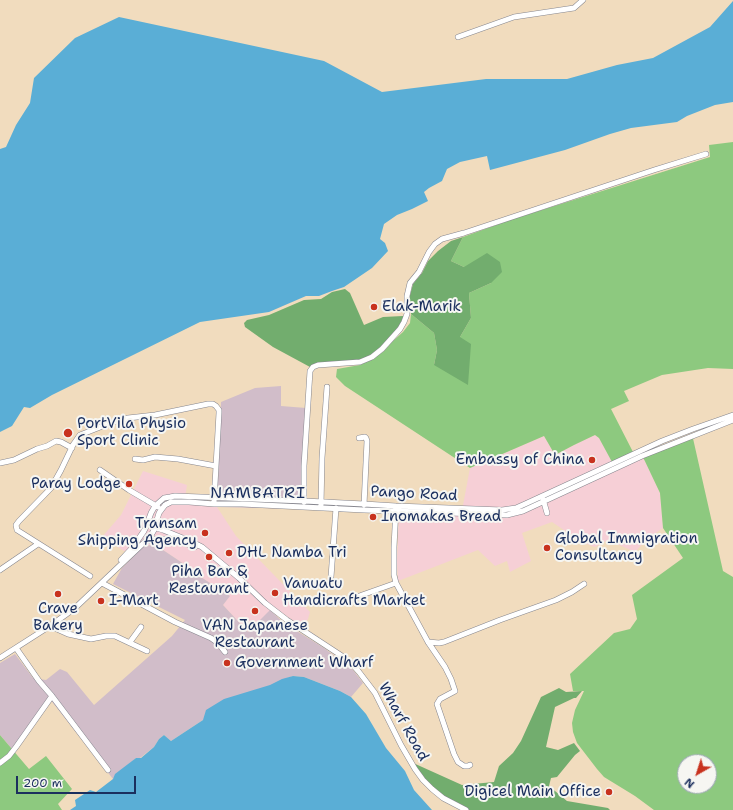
<!DOCTYPE html>
<style>
body{margin:0}
#map{position:relative;width:733px;height:810px;overflow:hidden;background:#f1dcbe;font-family:"Shantell Sans",sans-serif}
canvas{display:block}
.north{position:absolute;left:677px;top:754px;width:40px;height:40px;box-sizing:border-box;background:#f6f6f2;border:1px solid #9ea6b7;border-radius:50%;rotate:219deg;font-size:11px;font-weight:700;line-height:16px;text-align:center;color:#1b2f5e}
.north::after{content:'';display:block;margin:auto;width:14px;height:18px;background:#c8321e;clip-path:polygon(50% 0,100% 100%,50% 72%,0 100%)}
.scale{position:absolute;left:16px;top:776px;width:120px;height:18px;box-sizing:border-box;border:2px solid #1b2f5e;border-top:0;padding-left:5px;font-size:12px;line-height:14px;white-space:nowrap;color:#1b2f5e;-webkit-text-stroke:3px #f6f6f2;paint-order:stroke}
</style>
<div id="map">
<canvas width="733" height="810"></canvas>
<div class="north">N</div>
<div class="scale">200 m</div>
</div>
<script>
const context = document.querySelector('canvas').getContext('2d');
context.lineJoin = 'round';
function paint(path, color) {
  context.fillStyle = color;
  context.fill(path, 'evenodd');
}
function poly(rows) {
  const path = new Path2D();
  for (const r of rows) {
    path.moveTo(r[0], r[1]);
    for (let i = 2; i < r.length; i += 2) path.lineTo(r[i], r[i + 1]);
  }
  return path;
}
function trace(path, color, width, dash) {
  context.strokeStyle = color;
  context.lineWidth = width;
  context.lineCap = dash ? 'butt' : 'round';
  context.setLineDash(dash || []);
  context.stroke(path);
}
function drawText(font, color, halo, rows, align = 'center') {
  context.font = font + ' "Shantell Sans",sans-serif';
  context.lineWidth = 4;
  context.setLineDash([]);
  context.textBaseline = 'middle';
  context.strokeStyle = halo;
  context.fillStyle = color;
  for (const [text, x, y, turn = 0] of rows) {
    context.save();
    context.translate(x, y);
    context.rotate((+turn || 0) * Math.PI / 180);
    context.textAlign = isNaN(turn) ? turn : align;
    if (halo) context.strokeText(text, 0, 0);
    context.fillText(text, 0, 0);
    context.restore();
  }
}
const built = poly([
 [595,435,599,438,616,468,642,455,660,493,663,528,647,539,635,552,608,540,595,547,592,546,582,542,552,522,522,533,531,561,510,572,507,561,495,566,478,550,398,581,397,562,399,513,461,516,470,468,544,436,555,455,574,445],
 [143,471,187,485,184,504,217,507,236,536,310,612,308,619,302,627,274,607,248,632,223,605,229,596,186,567,187,566,154,544,124,551,102,537,121,515]
]);
const industrial = poly([
 [281,386,281,406,306,408,301,509,217,507,221,402,255,388],
 [154,544,187,566,187,568,230,596,223,605,248,632,270,610,284,623,324,648,353,670,363,683,351,697,340,691,304,677,293,676,282,680,203,720,171,741,164,735,159,739,154,747,140,758,136,758,113,779,49,698,12,749,0,735,0,663,15,654,33,678,46,680,60,669,67,672,94,705,172,636,185,620,113,584,122,568,143,547]
]);
const green = poly([
 [733,142,733,369,708,368,662,375,624,391,629,401,611,409,633,452,612,462,599,438,595,435,574,445,555,455,544,436,470,468,345,386,336,377,337,369,360,365,373,359,384,351,393,341,403,332,410,323,411,314,434,333,437,350,434,365,460,337,471,318,469,293,491,283,464,267,451,261,463,237,510,220,710,157,709,145],
 [692,434,723,571,733,577,733,810,654,810,635,796,604,777,597,769,577,743,573,732,572,723,575,710,584,691,573,691,570,674,614,633,630,629,637,619,632,595,683,558,663,528,660,493,642,455],
 [685,762,709,762,709,786,685,786],
 [0,735,29,769,46,756,72,789,58,804,62,810,0,810]
]);
const forest = poly([
 [463,237,451,261,464,267,487,253,500,262,502,272,491,283,469,293,471,318,460,337,471,344,468,385,434,365,437,350,434,333,411,314,409,299,413,284,422,273,428,261,438,251,451,241],
 [345,289,350,293,364,325,383,317,403,316,404,320,381,348,371,355,360,360,317,363,310,367,273,347,245,327,244,323,247,320,269,315,304,300,321,299,332,292],
 [559,688,566,692,582,691,576,698,574,698,555,707,546,747,558,750,574,743,580,751,575,755,557,777,551,778,549,786,567,801,608,808,610,810,463,810,437,795,411,762,462,785,494,782,499,766,513,753,521,741,541,697]
]);
const water = poly([
 [733,1,733,102,715,105,687,116,677,122,631,128,610,134,565,150,490,170,487,156,460,162,447,169,442,181,429,188,424,192,428,201,412,209,397,215,384,224,380,239,385,243,388,251,372,268,344,287,332,291,319,296,306,296,269,312,200,322,52,395,30,408,24,407,12,426,0,432,0,149,6,147,16,125,30,103,34,78,75,38,119,17,324,61,382,92,486,79,567,79,617,65,653,58,710,27],
 [293,676,304,677,340,691,351,697,366,714,386,748,405,771,414,790,432,810,70,810,76,806,75,800,90,790,96,792,113,779,115,774,136,758,141,758,154,747,159,739,164,735,171,741,203,720,206,710,224,699,270,685,282,679]
]);
const minor = poly([
 [458,37,514,17,574,8,583,0],
 [359,438,365,437,366,438,367,441,364,505],
 [135,459,143,460,155,457,178,459,216,466],
 [0,463,14,460,37,449,47,446,56,441,61,442,72,448],
 [100,470,129,490,158,507],
 [543,499,547,513],
 [304,502,304,466,310,371,313,367,318,365,360,362,372,357,382,349,400,329,404,322,407,314,407,296,410,283,419,272,429,252,435,244,442,239,464,233,654,170,706,154],
 [321,505,322,458,327,387],
 [396,508,394,547,394,575,396,583,428,642,445,667,451,679,455,691,440,699,437,704,454,754,458,762,464,766,468,766,470,765],
 [153,527,163,530,190,541,202,547,239,578,265,603,287,620,342,656,352,664,359,672,375,693,401,745,415,769,423,780,432,789,443,798,466,810],
 [145,542,154,539,167,539,176,540,195,547],
 [121,560,133,547,144,531,146,527,151,513,155,506,164,498,170,497,175,496,304,501,364,504,396,506,502,510,516,508,525,504,662,441,693,429,733,415],
 [0,570,38,544],
 [90,576,17,530,16,525,19,521,51,488,61,470,73,445,80,435,113,422,128,418,155,415,208,404,213,404,216,406,219,410,219,413,214,502],
 [331,577,336,508],
 [102,583,175,622,211,638,218,643,225,652],
 [344,603,362,595,396,583],
 [50,626,68,634,91,639,106,636,115,636,147,651],
 [130,642,141,627],
 [428,642,439,643,444,642,500,620,556,600,572,592,584,584],
 [16,648,39,681,52,696,108,770],
 [0,658,50,626,75,608,150,537,154,530,159,513,165,505,171,502,189,502,214,504,242,504,364,510,507,515,523,511,642,456,733,420],
 [0,763,9,756,16,747,52,696]
]);
const markers = [
 [374,307,4,"#c8321e"],
 [68,433,5,"#c8321e"],
 [592,460,4,"#c8321e"],
 [129,484,4,"#c8321e"],
 [373,517,4,"#c8321e"],
 [205,533,4,"#c8321e"],
 [547,548,4,"#c8321e"],
 [229,553,4,"#c8321e"],
 [209,557,4,"#c8321e"],
 [275,593,4,"#c8321e"],
 [58,594,4,"#c8321e"],
 [101,601,4,"#c8321e"],
 [255,611,4,"#c8321e"],
 [227,663,4,"#c8321e"],
 [609,792,4,"#c8321e"]
];
const poiNames = [
 ["Elak-Marik",382,307],
 ["PortVila Physio",77,424],
 ["Sport Clinic",77,441],
 ["Embassy of China",584,460,"right"],
 ["Paray Lodge",121,484,"right"],
 ["Inomakas Bread",381,517],
 ["Transam",197,524,"right"],
 ["Shipping Agency",197,541,"right"],
 ["Global Immigration",555,539],
 ["Consultancy",555,556],
 ["DHL Namba Tri",237,553],
 ["Piha Bar &",209,572,"center"],
 ["Restaurant",209,589,"center"],
 ["Vanuatu",283,584],
 ["Handicrafts Market",283,601],
 ["I-Mart",109,601],
 ["Crave",58,609,"center"],
 ["Bakery",58,626,"center"],
 ["VAN Japanese",255,626,"center"],
 ["Restaurant",255,643,"center"],
 ["Government Wharf",235,663],
 ["Digicel Main Office",601,792,"right"]
];
const streetNames = [
 ["Pango Road",414,494,3],
 ["Wharf Road",403,722,61]
];
const neighbourhoodNames = [
 ["NAMBATRI",258,494]
];
paint(built, '#f6cfd6');
paint(industrial, '#d1bdc9');
paint(green, '#8dc97f');
paint(forest, '#72ad6e');
paint(water, '#5aaed6');
trace(minor, '#86868e', 6);
trace(minor, '#fff', 5);
for (const [x, y, r, color] of markers) {
  const dot = new Path2D();
  dot.arc(x, y, r, 0, 2 * Math.PI);
  context.fillStyle = color;
  context.fill(dot);
  trace(dot, '#f6f6f2', 1.5);
}
drawText('15px', '#1b2f5e', '#f6f6f2', poiNames, 'left');
drawText('15px', '#1b2f5e', '#f6f6f2', streetNames);
context.letterSpacing = '1px';
drawText('16px', '#1b2f5e', '#f6f6f2', neighbourhoodNames);
context.letterSpacing = '0px';
</script>
